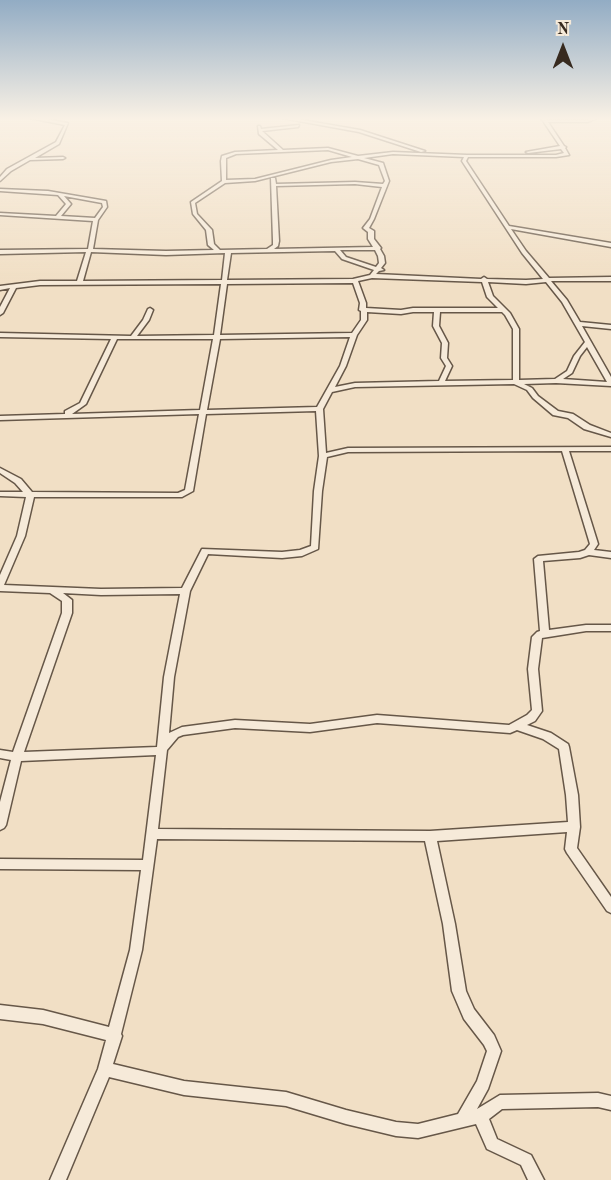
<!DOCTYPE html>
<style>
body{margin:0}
#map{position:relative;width:611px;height:1180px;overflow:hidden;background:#f1dfc5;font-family:"Old Standard TT",serif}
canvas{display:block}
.north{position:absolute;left:533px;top:18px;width:60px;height:60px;-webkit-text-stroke:4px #f6ead9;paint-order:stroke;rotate:0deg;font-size:16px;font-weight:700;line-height:24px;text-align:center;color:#372a1f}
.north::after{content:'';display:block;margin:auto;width:21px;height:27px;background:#372a1f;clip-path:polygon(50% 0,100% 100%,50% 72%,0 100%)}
</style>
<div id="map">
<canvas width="611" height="1180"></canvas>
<div class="north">N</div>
</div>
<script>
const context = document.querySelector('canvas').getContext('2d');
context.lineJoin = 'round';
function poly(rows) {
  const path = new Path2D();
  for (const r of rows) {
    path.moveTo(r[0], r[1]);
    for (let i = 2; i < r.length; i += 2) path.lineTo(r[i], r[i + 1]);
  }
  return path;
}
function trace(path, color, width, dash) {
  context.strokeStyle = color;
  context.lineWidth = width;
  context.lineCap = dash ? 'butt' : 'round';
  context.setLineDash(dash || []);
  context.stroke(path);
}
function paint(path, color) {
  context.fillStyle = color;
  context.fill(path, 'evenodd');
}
const street = poly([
 [30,118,39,118,68,123,59,144,35,158,63,157,65,158,63,159,30,160,11,171,0,181,0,177,7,169,56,142,65,125,30,118],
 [282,118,291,118,360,130,425,151,421,152,359,132,282,118],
 [541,118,545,118,546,120,587,120,597,118,588,122,548,122,564,146,566,147,565,148,569,155,556,157,468,157,466,161,509,226,611,243,611,247,511,229,526,251,549,278,611,277,611,281,551,281,567,300,580,322,611,325,611,329,582,326,611,377,611,386,556,383,524,384,532,388,538,396,558,411,573,414,590,425,611,433,611,437,584,429,568,418,553,415,533,398,527,390,514,384,355,387,332,392,323,409,326,453,348,448,611,447,611,451,569,451,598,544,594,550,611,552,611,558,589,555,580,558,543,561,549,630,586,625,611,625,611,631,586,631,542,638,538,669,542,711,535,721,527,725,551,733,568,744,569,747,578,795,580,827,577,848,611,897,611,913,607,911,567,853,565,849,567,832,437,841,455,924,466,991,474,1009,494,1035,501,1051,488,1089,477,1109,500,1095,598,1093,611,1096,611,1110,598,1107,502,1109,489,1119,497,1139,531,1155,544,1180,528,1180,521,1165,487,1149,476,1124,418,1138,396,1136,346,1124,286,1106,184,1095,109,1077,66,1180,50,1180,98,1069,106,1040,43,1024,0,1019,0,1005,43,1010,109,1027,130,950,141,870,0,869,0,859,143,860,156,755,21,761,6,825,4,828,0,830,0,802,11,760,0,758,0,750,13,752,62,613,62,601,50,593,0,591,0,575,17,536,26,497,0,496,0,492,23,492,15,483,0,473,0,468,21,479,32,492,178,493,185,490,199,414,0,420,0,416,65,414,65,411,80,403,111,339,0,337,0,333,131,336,143,320,148,309,150,308,153,310,149,320,137,336,214,335,221,284,40,285,16,288,3,313,0,315,0,307,10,288,0,290,0,286,40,281,77,281,86,252,0,254,0,250,88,249,93,221,0,215,0,213,56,216,66,204,58,195,0,191,0,189,48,191,106,201,107,207,98,220,93,249,166,251,214,250,208,245,206,230,193,214,191,202,222,181,221,161,222,156,235,152,278,150,259,134,258,126,260,126,261,129,299,125,298,127,262,131,283,150,328,148,358,156,393,152,467,155,556,155,564,153,561,149,528,153,526,152,560,146,541,118],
 [328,150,352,157,331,160,255,179,226,180,226,158,236,154,328,150],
 [393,154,464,157,462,161,522,253,543,279,526,280,487,279,484,277,481,279,376,274,379,271,384,270,381,268,385,263,384,256,380,249,381,248,374,239,374,231,369,228,374,219,389,181,383,163,364,158,393,154],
 [358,159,379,165,385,181,383,184,355,182,276,184,275,178,271,178,273,241,273,245,267,249,220,250,214,244,212,230,197,214,195,203,225,183,255,181,331,162,358,159],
 [355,184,382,187,370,219,363,228,368,232,368,239,373,247,274,249,278,246,279,241,276,186,355,184],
 [64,196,102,203,103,207,95,218,61,216,71,204,64,196],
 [340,250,375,250,378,256,379,263,376,267,346,257,340,250],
 [335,251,342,259,374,270,370,275,353,279,227,280,231,253,335,251],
 [91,252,166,255,225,253,222,280,83,281,91,252],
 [372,278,482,282,487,297,498,308,413,308,401,310,366,308,366,303,358,281,372,278],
 [488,282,526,284,546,282,562,302,585,342,574,356,567,371,555,379,519,380,519,329,510,313,493,296,488,282],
 [353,283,360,303,359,310,361,311,361,320,352,333,220,335,227,284,353,283],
 [367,312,401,314,413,312,434,312,433,326,442,343,441,358,446,366,439,381,355,383,335,387,346,366,357,335,367,320,367,312],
 [440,312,502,312,505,315,513,329,513,380,445,381,452,366,447,358,448,343,439,326,440,312],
 [350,337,340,366,317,407,207,410,220,339,350,337],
 [117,339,213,339,200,410,72,414,86,404,117,339],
 [587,347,607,382,563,379,572,373,580,356,587,347],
 [316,411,319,456,314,491,311,546,300,550,282,552,202,549,182,588,101,589,4,585,25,536,34,497,182,497,193,491,206,414,316,411],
 [562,451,590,544,585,550,579,552,538,556,534,559,540,631,537,632,532,637,528,669,532,710,527,715,509,725,377,715,310,724,235,720,182,727,169,733,174,677,190,591,208,554,282,558,302,556,318,549,322,491,327,457,348,452,562,451],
 [63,593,101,595,180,594,164,677,157,747,24,752,72,613,72,600,63,593],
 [377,723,510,733,517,730,543,739,559,749,566,795,568,822,430,831,158,829,167,750,178,737,183,735,235,728,310,732,377,723],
 [157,839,425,841,443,924,452,991,464,1019,484,1045,487,1051,477,1081,458,1114,418,1124,396,1122,346,1110,286,1092,184,1081,113,1064,122,1036,121,1034,142,950,157,839]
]);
trace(street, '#665748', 3);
paint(street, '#f6ead9');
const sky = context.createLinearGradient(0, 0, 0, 283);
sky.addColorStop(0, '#92acc4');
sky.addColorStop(0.42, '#f9f1e5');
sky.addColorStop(1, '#f9f1e500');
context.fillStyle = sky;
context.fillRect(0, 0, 611, 283);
</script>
